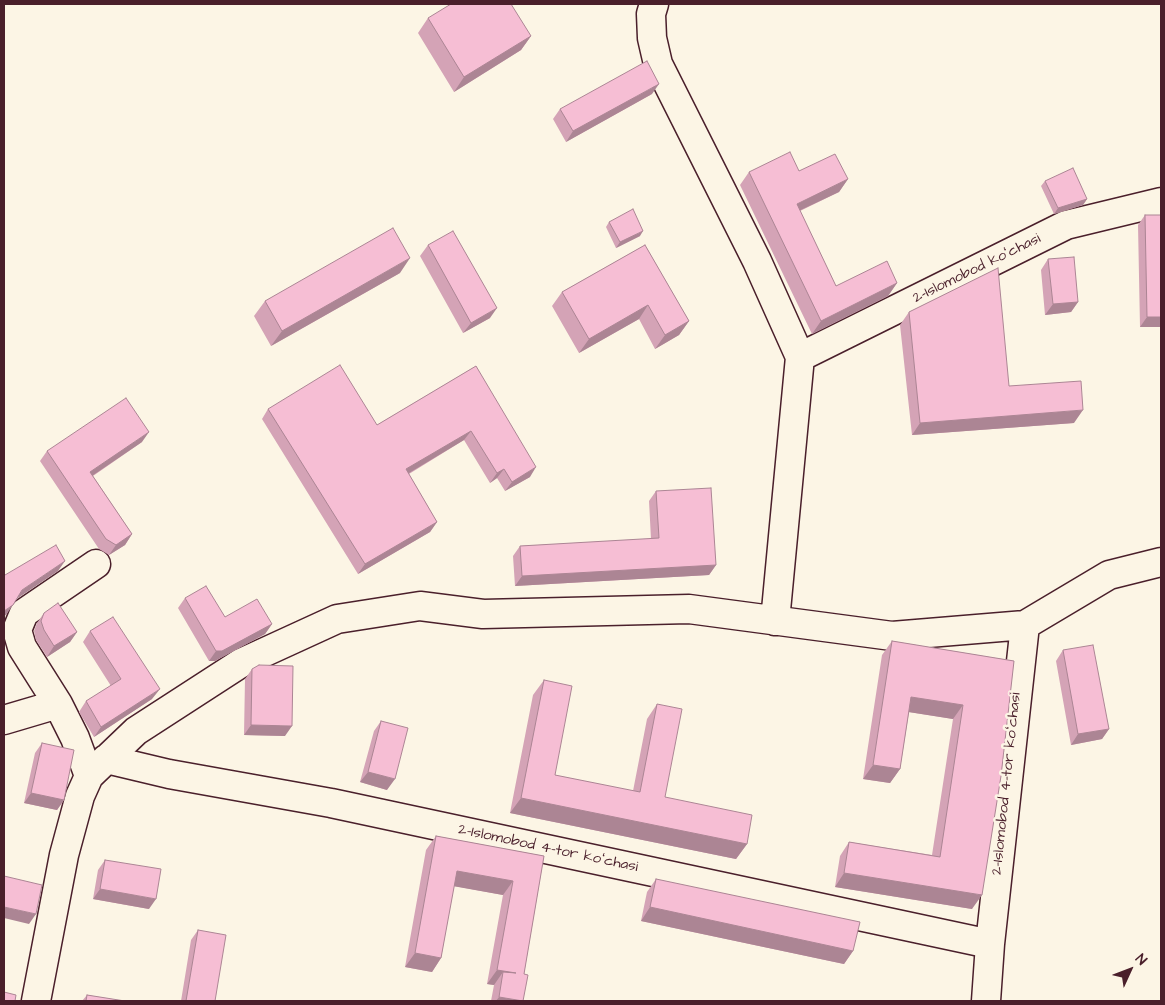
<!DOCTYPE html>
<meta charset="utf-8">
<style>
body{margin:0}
#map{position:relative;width:1165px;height:1005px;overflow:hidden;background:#fcf5e5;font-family:"Architects Daughter",sans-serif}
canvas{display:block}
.frame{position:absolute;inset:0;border:5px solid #4a1f2b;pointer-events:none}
.north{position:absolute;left:1105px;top:945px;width:50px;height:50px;-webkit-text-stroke:4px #fcf5e5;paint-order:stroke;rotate:47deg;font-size:14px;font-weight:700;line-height:20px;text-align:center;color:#4a1f2b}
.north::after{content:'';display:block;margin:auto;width:18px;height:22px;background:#4a1f2b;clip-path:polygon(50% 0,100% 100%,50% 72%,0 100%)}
</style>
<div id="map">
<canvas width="1165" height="1005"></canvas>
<div class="frame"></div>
<div class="north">N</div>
</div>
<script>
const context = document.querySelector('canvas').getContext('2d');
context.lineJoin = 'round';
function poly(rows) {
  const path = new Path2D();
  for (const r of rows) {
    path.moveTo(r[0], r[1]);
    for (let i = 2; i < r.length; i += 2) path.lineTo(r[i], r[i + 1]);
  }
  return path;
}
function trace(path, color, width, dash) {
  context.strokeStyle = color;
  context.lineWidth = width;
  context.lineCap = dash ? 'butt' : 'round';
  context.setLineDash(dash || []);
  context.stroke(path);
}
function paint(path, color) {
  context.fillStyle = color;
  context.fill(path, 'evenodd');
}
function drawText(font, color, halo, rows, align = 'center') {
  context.font = font + ' "Architects Daughter",sans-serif';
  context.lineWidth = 5;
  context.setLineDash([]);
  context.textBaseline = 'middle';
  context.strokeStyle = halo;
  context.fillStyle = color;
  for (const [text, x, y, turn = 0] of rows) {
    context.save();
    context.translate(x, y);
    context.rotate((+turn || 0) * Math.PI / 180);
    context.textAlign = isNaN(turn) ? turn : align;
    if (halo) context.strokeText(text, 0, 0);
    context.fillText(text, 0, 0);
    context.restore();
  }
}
const minor = poly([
 [654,4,651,14,652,38,658,64,757,261,800,357,775,621],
 [800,357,1066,225,1161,202],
 [4,720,58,704],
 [106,759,169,774,331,803,990,944],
 [89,776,75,738,58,704,22,647,17,630,24,613,96,564],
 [36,1001,64,855,80,796,89,776,136,731,241,663,337,619,420,606,483,614,689,609,892,636,1025,625,1109,575,1161,562],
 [986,1001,990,944,1025,625]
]);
const wall = poly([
 [428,18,531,36,521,50,454,92,418,33],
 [652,94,566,142,553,119,560,109],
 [799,171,848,179,839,192,800,211,836,286,897,283,888,296,812,334,740,185,749,172],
 [1045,181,1087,199,1083,205,1054,214,1041,186],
 [1145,215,1161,215,1161,327,1140,327,1138,225],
 [609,222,640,236,616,248,606,227],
 [428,245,490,318,463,333,420,256],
 [645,245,689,321,679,335,655,349,639,319,579,353,552,306,562,292],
 [1048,259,1078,302,1071,312,1045,315,1041,270],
 [400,273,271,346,254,316,265,301],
 [909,312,1009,386,1074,423,912,435,900,325],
 [476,366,530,477,505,491,497,478,490,483,464,440,409,474,437,522,430,532,358,574,262,419,268,409,377,425],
 [142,442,93,476,132,534,125,545,109,555,99,549,40,461,47,451],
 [656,491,716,565,709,575,515,586,513,556,520,546,651,539,649,501],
 [185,598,225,617,272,624,265,634,215,661,209,661,178,608],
 [44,613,77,632,70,642,47,657,36,640,34,631,37,623],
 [90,631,152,699,94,737,79,712,86,701,111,686,83,642],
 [892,641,1014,661,972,909,835,887,840,856,849,842,932,855,953,719,909,712,900,769,890,783,863,779,882,655],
 [1063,650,1109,729,1102,739,1071,745,1056,661],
 [252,669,285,736,244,735,245,679],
 [544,680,555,775,633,791,647,719,657,704,665,797,747,844,736,859,510,813,533,695],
 [381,721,387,790,360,782,374,731],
 [42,743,64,800,57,810,24,803,35,753],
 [436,836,544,856,524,974,523,1001,491,1001,494,985,487,984,503,895,454,886,441,958,432,972,405,967,426,850],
 [105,860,149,909,93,899,98,870],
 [656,879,853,951,844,964,641,921,647,892],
 [198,930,215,1001,181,1001,191,940],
 [87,995,125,1001,82,1001]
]);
const shadedWall = poly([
 [531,36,521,50,454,92,464,77],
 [659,84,652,94,566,142,573,131],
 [848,179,839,192,788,216,797,204],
 [1087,199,1083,205,1054,214,1058,208],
 [643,231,640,236,616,248,620,242],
 [410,258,400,273,271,346,282,331],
 [897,283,888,296,812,334,821,321],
 [1078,302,1071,312,1045,315,1053,304],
 [648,305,639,319,579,353,589,339],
 [497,308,490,318,463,333,471,323],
 [1147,317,1161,317,1161,327,1140,327],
 [689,321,679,335,655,349,665,335],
 [1083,410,1074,423,912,435,920,423],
 [471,431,464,440,399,479,406,469],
 [149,432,142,442,83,482,90,472],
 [536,467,530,477,505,491,512,482],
 [504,469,497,478,490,483,497,473],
 [437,522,430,532,358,574,365,564],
 [132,534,125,545,109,555,116,545],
 [65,561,58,571,15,600,22,590],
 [716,565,709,575,515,586,522,576],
 [13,605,6,615,4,616,4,611],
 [272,624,265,634,215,661,209,661,216,651],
 [77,632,70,642,47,657,54,646],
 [160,689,152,699,94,737,101,727],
 [911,697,963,705,953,719,902,711],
 [251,725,292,726,285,736,244,735],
 [1109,729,1102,739,1071,745,1078,734],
 [873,765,900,769,890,783,863,779],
 [368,772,395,779,387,790,360,782],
 [31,793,64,800,57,810,24,803],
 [521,798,747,844,736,859,510,813],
 [457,871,513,881,503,895,447,885],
 [844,873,982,895,972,909,835,887],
 [100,889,156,899,149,909,93,899],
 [4,907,36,914,29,924,4,918],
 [650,907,853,951,844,964,641,921],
 [415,953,441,958,432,972,405,967],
 [497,970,516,973,503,972,494,985,487,984],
 [499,997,523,1001,496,1001]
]);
const building = poly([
 [451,4,511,4,531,36,464,77,428,18,451,4],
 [647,61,659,84,573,131,560,109,647,61],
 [790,152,799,171,835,154,848,179,797,204,836,286,887,261,897,283,821,321,749,172,790,152],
 [1073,168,1087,199,1058,208,1045,181,1073,168],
 [633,209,643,231,620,242,609,222,633,209],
 [1145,215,1161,215,1161,317,1147,317,1145,215],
 [393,228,410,258,282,331,265,301,393,228],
 [453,231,497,308,471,323,428,245,453,231],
 [645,245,689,321,665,335,648,305,589,339,562,292,645,245],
 [1074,257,1078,302,1053,304,1048,259,1074,257],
 [998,268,1009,386,1081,381,1083,410,920,423,909,312,998,268],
 [340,365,377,425,476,366,536,467,512,482,504,469,497,473,471,431,406,469,437,522,365,564,268,409,340,365],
 [126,398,149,432,90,472,132,534,116,545,106,539,47,451,126,398],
 [711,488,716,565,522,576,520,546,659,538,656,491,711,488],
 [56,545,65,561,22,590,13,605,4,611,4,574,5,575,56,545],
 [206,586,225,617,257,599,272,624,222,651,216,651,185,598,206,586],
 [58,603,77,632,54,646,44,630,41,621,44,613,58,603],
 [113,617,160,689,101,727,86,701,121,679,90,631,113,617],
 [892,641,1014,661,1001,776,982,895,844,873,849,842,940,857,963,705,911,697,900,769,873,765,892,641],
 [1093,645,1109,729,1078,734,1063,650,1093,645],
 [259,665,293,666,292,726,251,725,252,669,259,665],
 [544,680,572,686,555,775,640,792,657,704,682,709,665,797,752,815,747,844,521,798,544,680],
 [381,721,408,728,395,779,368,772,381,721],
 [42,743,74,750,64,800,31,793,42,743],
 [436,836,544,856,524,974,528,975,523,1001,499,997,503,972,516,973,497,970,513,881,457,871,441,958,415,953,436,836],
 [105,860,161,869,156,899,100,889,105,860],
 [4,876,42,885,36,914,4,907,4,876],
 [656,879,860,922,853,951,650,907,656,879],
 [198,930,226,935,215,1001,186,1001,198,930],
 [4,992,16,995,15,1001,4,1001,4,992],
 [87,995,125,1001,86,1001,87,995]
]);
const streetNames = [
 ["2-Islomobod koʻchasi",977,269,-26],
 ["2-Islomobod 4-tor koʻchasi",1007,784,-84],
 ["2-Islomobod 4-tor koʻchasi",548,849,12]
];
trace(minor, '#4a1f2b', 31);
trace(minor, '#fcf5e5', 28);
paint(wall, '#d4a3b6');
paint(shadedWall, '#ac8594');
paint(building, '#f6bed4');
trace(building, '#ac8594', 1);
drawText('15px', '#4a1f2b', '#fcf5e5', streetNames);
</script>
